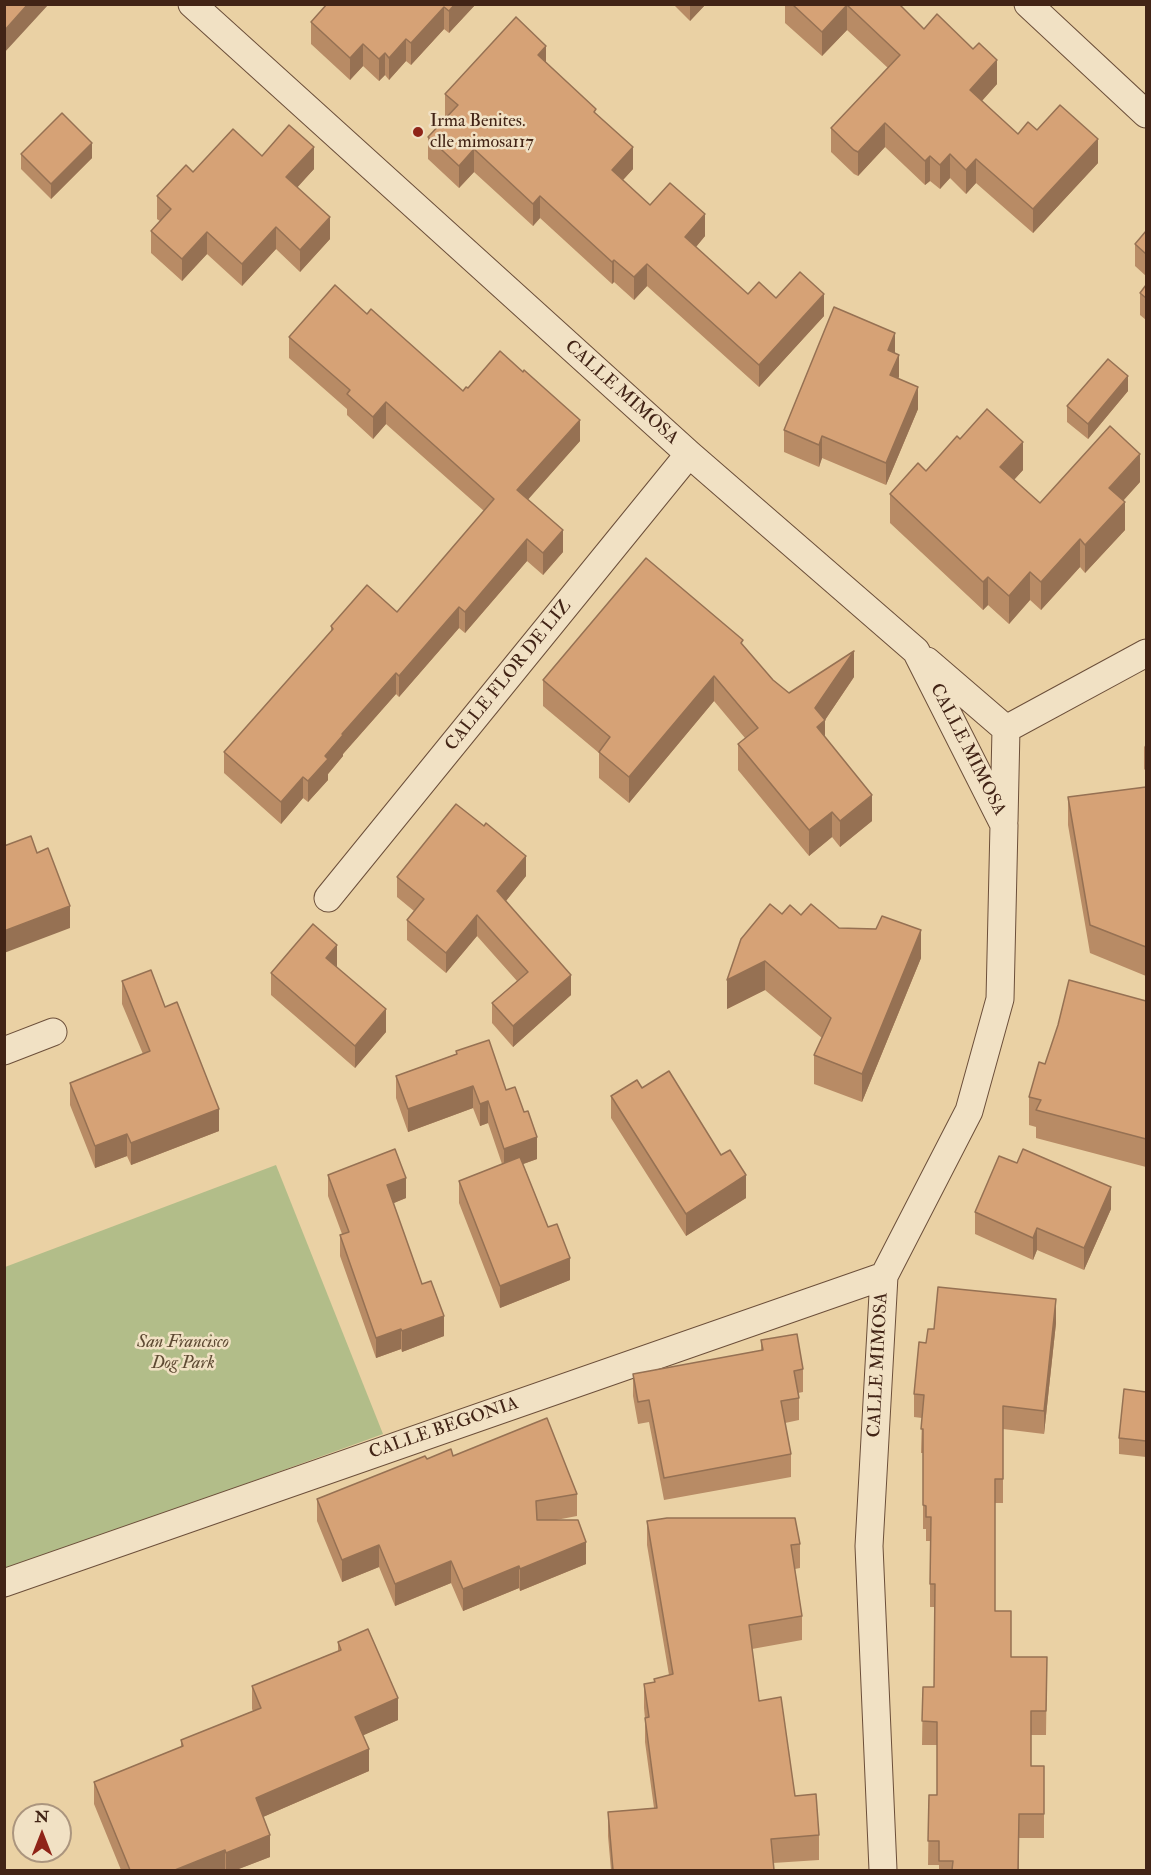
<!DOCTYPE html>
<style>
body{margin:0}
#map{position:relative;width:1151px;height:1875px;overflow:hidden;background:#ead1a4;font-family:"IM FELL Double Pica",serif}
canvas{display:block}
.frame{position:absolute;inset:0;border:6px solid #422416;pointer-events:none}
.north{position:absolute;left:12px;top:1803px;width:60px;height:60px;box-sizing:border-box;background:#f1e1c4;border:2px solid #ab957e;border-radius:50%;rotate:0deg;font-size:16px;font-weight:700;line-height:24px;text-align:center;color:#422416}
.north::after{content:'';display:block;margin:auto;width:21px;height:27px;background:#8f2418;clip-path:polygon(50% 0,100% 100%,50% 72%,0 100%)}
</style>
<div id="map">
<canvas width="1151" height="1875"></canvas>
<div class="frame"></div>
<div class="north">N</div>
</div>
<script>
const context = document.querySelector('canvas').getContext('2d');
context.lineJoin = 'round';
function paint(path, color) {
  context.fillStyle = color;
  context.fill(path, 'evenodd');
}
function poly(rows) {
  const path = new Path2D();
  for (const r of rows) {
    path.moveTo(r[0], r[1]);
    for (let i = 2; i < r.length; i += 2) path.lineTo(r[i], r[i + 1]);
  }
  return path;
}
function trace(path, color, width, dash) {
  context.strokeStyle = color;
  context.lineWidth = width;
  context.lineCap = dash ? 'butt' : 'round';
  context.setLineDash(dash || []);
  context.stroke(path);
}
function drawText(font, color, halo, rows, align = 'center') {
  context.font = font + ' "IM FELL Double Pica",serif';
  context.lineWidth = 5;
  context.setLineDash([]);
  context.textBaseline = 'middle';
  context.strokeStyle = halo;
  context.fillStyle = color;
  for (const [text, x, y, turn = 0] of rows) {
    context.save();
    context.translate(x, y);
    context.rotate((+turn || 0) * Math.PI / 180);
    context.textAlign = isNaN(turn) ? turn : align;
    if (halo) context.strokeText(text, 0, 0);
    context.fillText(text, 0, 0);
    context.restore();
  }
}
const green = poly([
 [276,1165,383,1434,5,1571,5,1267]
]);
const street = poly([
 [192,4,689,454,916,651,1004,825,1000,999,969,1111,884,1276,869,1546,883,1870],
 [1028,4,1146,114],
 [927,661,1006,729],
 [1006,729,1146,653],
 [1004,821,1006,729],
 [328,898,689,454],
 [4,1051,53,1032],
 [4,1583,884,1276]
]);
const wall = poly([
 [327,4,476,4,449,33,444,29,411,65,406,61,389,80,385,75,379,81,363,66,350,80,311,44,311,22],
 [673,4,706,4,690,21],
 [785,4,899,4,924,29,997,84,982,101,1018,134,1037,130,1098,163,1033,233,976,183,966,194,950,178,940,189,930,181,925,185,885,147,858,176,854,174,831,152,831,128,888,68,847,30,822,56,785,23],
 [546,63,596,114,633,169,623,180,650,205,705,236,696,247,748,294,776,298,824,316,759,387,647,286,634,300,614,282,612,284,540,218,533,226,474,172,459,188,428,159,428,137,447,117,445,116,445,94],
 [21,154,92,158,51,199,21,169],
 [262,156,314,169,297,187,330,239,300,272,276,249,242,286,207,254,182,281,151,253,151,231,160,221,157,219,157,196,193,172],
 [1146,231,1146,276,1135,266,1135,244],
 [1146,285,1146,320,1140,315,1140,293],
 [367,314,463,391,580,441,528,499,563,552,543,575,527,561,465,633,459,628,399,697,396,694,343,754,343,756,328,774,328,780,308,802,303,798,281,824,224,773,224,752,331,631,331,626,397,612,484,511,386,424,373,439,347,415,347,409,289,358,289,337],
 [895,353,898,378,918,409,886,485,822,458,819,467,784,452,784,430],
 [1128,391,1088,439,1067,422,1067,406],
 [960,439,1023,470,1014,480,1040,503,1140,482,1124,500,1125,530,1085,573,1080,567,1041,610,1030,600,1009,624,988,605,983,610,890,523,890,494,926,471],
 [743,646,773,680,789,693,854,677,825,720,825,737,872,821,840,847,832,837,809,856,738,770,738,744,745,738,714,701,629,803,599,778,599,753,543,706,543,680],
 [1146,744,1146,771,1144,769,1144,747],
 [1146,787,1146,976,1090,953,1068,825,1068,797],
 [526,876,506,901,571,995,513,1047,492,1023,492,1003,517,981,477,936,446,973,407,940,407,920,414,911,397,897,397,877],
 [782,914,801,915,921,958,862,1102,814,1084,814,1055,822,1038,765,990,727,1009],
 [337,967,386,1032,355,1068,271,995,271,973],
 [122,981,165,1007,219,1131,131,1165,127,1156,95,1168,70,1105,70,1083,143,1054,122,1004],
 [1146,1001,1146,1167,1036,1138,1036,1127,1029,1125,1029,1097,1045,1064],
 [456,1051,506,1090,537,1159,523,1164,548,1227,570,1280,500,1308,459,1203,459,1181,502,1164,488,1123,480,1126,473,1108,408,1132,396,1098,396,1076,456,1054],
 [642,1088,746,1198,686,1236,611,1118,611,1096],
 [328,1175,406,1198,393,1203,422,1284,444,1336,402,1352,401,1349,376,1358,340,1256,340,1235,342,1234,328,1196],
 [1111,1209,1084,1270,1037,1250,1033,1260,975,1234,975,1212],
 [1056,1323,1044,1434,1003,1429,1003,1503,995,1503,995,1611,1011,1657,1047,1657,1046,1735,1031,1735,1031,1766,1044,1766,1044,1838,1019,1838,1019,1870,939,1870,939,1865,928,1865,929,1795,937,1795,937,1745,922,1745,923,1687,934,1687,934,1607,930,1607,930,1541,926,1541,926,1529,923,1529,923,1453,921,1453,922,1418,914,1417,914,1394,926,1343,934,1329],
 [761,1340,803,1369,803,1392,798,1393,799,1398,799,1420,785,1423,791,1454,791,1477,664,1500,649,1422,638,1424,633,1396,633,1374,761,1351],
 [1146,1392,1146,1457,1119,1454,1119,1438],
 [453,1456,577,1494,577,1516,556,1520,586,1564,520,1591,519,1588,463,1611,451,1583,395,1606,379,1567,342,1582,317,1521,317,1499,427,1459],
 [647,1521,800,1544,800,1568,795,1569,802,1616,802,1640,752,1649,759,1701,795,1796,819,1835,819,1860,773,1863,774,1870,611,1870,608,1836,608,1812,654,1808,645,1742,645,1718,644,1708,644,1684,654,1682,669,1675,647,1545],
 [338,1642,398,1720,363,1735,369,1771,263,1817,270,1857,236,1870,121,1870,94,1804,94,1782,181,1747,181,1740,253,1711,252,1709,252,1686,338,1651]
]);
const shadedWall = poly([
 [28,4,49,4,4,53,4,31],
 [455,4,476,4,449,33,449,11],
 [690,4,706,4,690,21],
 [847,5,847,30,822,56,822,32],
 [444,7,444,29,411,65,411,43],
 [406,39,406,61,389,80,389,58],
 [363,44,363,66,350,80,350,58],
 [546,46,546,68,538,55],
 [385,53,385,75,379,81,379,59],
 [997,60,997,84,970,114,970,90],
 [885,123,885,147,858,176,858,152],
 [1098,139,1098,163,1033,233,1033,209],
 [92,143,92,158,51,199,51,184],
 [314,147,314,169,286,200,286,177],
 [633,147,633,169,612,192,612,170],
 [474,149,474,172,459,188,459,166],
 [950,154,950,178,940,189,940,165],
 [930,156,930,181,925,185,925,161],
 [976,159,976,183,966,194,966,170],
 [540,196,540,218,533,226,533,204],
 [705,214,705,236,685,260,685,237],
 [330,217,330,239,300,272,300,250],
 [276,227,276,249,242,286,242,264],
 [207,232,207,254,182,281,182,259],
 [614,260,614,282,612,284,612,262],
 [647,264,647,286,634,300,634,277],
 [824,294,824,316,759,387,759,365],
 [895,333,895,356,888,350],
 [899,355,899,377,890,397,890,375],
 [1128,376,1128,391,1088,439,1088,424],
 [918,387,918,409,886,485,886,463],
 [386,402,386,424,373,439,373,417],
 [580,420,580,441,517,512,517,490],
 [822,436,822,458,819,467,819,445],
 [1023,442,1023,470,1000,495,1000,467],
 [1140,454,1140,482,1109,516,1109,488],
 [1125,502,1125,530,1085,573,1085,545],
 [563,530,563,552,543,575,543,553],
 [527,539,527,561,465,633,465,612],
 [1080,539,1080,567,1041,610,1041,582],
 [1030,572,1030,600,1009,624,1009,596],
 [988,577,988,605,983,610,983,582],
 [459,607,459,628,399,697,399,676],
 [854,651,854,677,825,720,825,746,817,753,815,708],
 [396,673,396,694,343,754,343,756,328,774,328,780,308,802,308,781,325,756,342,734],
 [714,676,714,701,629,803,629,777],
 [303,777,303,798,281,824,281,802],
 [872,795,872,821,840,847,840,821],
 [832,812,832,837,809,856,809,830],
 [526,856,526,876,497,912,497,891],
 [70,906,70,928,4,953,4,931],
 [477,915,477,936,446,973,446,953],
 [921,930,921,958,862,1102,862,1074],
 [337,945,337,967,326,980,326,958],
 [765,961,765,990,727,1009,727,980],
 [571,975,571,995,513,1047,513,1026],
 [386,1009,386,1032,355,1068,355,1046],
 [473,1086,473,1108,408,1132,408,1109],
 [488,1101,488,1123,480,1126,480,1104],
 [219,1109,219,1131,131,1165,131,1143],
 [127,1134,127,1156,95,1168,95,1146],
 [537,1137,537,1159,504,1171,504,1149],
 [746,1175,746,1198,686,1236,686,1214],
 [406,1178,406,1198,387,1206,387,1185],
 [1111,1187,1111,1209,1084,1270,1084,1248],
 [1037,1228,1037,1250,1033,1260,1033,1238],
 [570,1258,570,1280,500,1308,500,1286],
 [1056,1299,1056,1323,1044,1434,1044,1411],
 [444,1316,444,1336,402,1352,402,1331],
 [401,1329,401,1349,376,1358,376,1338],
 [586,1542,586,1564,520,1591,520,1569],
 [379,1545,379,1567,342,1582,342,1560],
 [451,1561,451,1583,395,1606,395,1584],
 [519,1566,519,1588,463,1611,463,1589],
 [398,1698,398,1720,355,1739,355,1717],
 [369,1749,369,1771,256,1820,256,1798],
 [270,1835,270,1857,236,1870,226,1870,226,1853],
 [225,1850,225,1870,175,1870]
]);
const building = poly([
 [4,4,28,4,4,31,4,4],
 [327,4,455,4,449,11,444,7,411,43,406,39,389,58,385,53,379,59,363,44,350,58,311,22,327,4],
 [792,4,899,4,924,29,937,14,973,49,979,43,997,60,970,90,1018,134,1028,122,1037,130,1060,105,1098,139,1033,209,976,159,966,170,950,154,940,165,930,156,925,161,885,123,858,152,854,150,831,128,900,55,847,5,822,32,792,4],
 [516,17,546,46,538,55,596,109,594,112,633,147,612,170,650,205,670,183,705,214,685,237,748,294,759,282,776,298,800,272,824,294,759,365,647,264,634,277,614,260,612,262,540,196,533,204,474,149,459,166,428,137,458,105,445,94,516,17],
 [62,113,92,143,51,184,21,154,62,113],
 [289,125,314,147,286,177,330,217,300,250,276,227,242,264,207,232,182,259,151,231,171,209,157,196,186,165,193,172,233,129,262,156,289,125],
 [1146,231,1146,254,1135,244,1146,231],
 [335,285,367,314,371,309,463,391,466,387,468,388,500,351,523,372,524,370,580,420,517,490,563,530,543,553,527,539,465,612,459,607,399,676,396,673,342,734,343,735,325,756,328,759,308,781,303,777,281,802,224,752,333,629,331,626,367,585,397,612,494,499,386,402,373,417,347,394,350,390,289,337,335,285],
 [1146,285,1146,298,1140,293,1146,285],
 [834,307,895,333,888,350,899,355,890,375,918,387,886,463,822,436,819,445,784,430,834,307],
 [1108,359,1128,376,1088,424,1067,406,1108,359],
 [987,409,1023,442,1000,467,1040,503,1110,426,1140,454,1109,488,1125,502,1085,545,1080,539,1041,582,1030,572,1009,596,988,577,983,582,890,494,918,463,926,471,957,436,960,439,987,409],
 [646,558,743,640,741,643,773,680,789,693,854,651,815,708,825,720,817,727,872,795,840,821,832,812,809,830,738,744,758,728,714,676,629,777,599,752,610,737,543,680,646,558],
 [1146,787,1146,947,1090,925,1068,797,1146,787],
 [456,804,484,826,486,823,526,856,497,891,571,975,513,1026,492,1003,528,972,477,915,446,953,407,920,424,899,397,877,456,804],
 [31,836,37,853,48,848,70,906,4,931,4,846,31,836],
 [770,904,782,914,790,905,801,915,811,904,839,928,876,929,882,916,921,930,862,1074,814,1055,831,1018,765,961,727,980,741,939,770,904],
 [313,924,337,945,326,958,386,1009,355,1046,271,973,313,924],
 [151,970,165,1007,177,1002,219,1109,131,1143,127,1134,95,1146,70,1083,150,1051,122,981,151,970],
 [1069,980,1146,1001,1146,1139,1036,1110,1041,1100,1029,1097,1039,1062,1045,1064,1058,1025,1069,980],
 [489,1040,506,1090,515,1087,524,1112,528,1111,537,1137,504,1149,488,1101,480,1104,473,1086,408,1109,396,1076,457,1054,456,1051,489,1040],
 [669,1071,721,1155,730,1150,746,1175,686,1214,611,1096,637,1080,642,1088,669,1071],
 [395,1149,406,1178,387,1185,422,1284,431,1281,444,1316,402,1331,401,1329,376,1338,340,1235,349,1232,328,1175,395,1149],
 [1023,1149,1111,1187,1084,1248,1037,1228,1033,1238,975,1212,999,1156,1017,1163,1023,1149],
 [520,1157,548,1227,557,1224,570,1258,500,1286,459,1181,520,1157],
 [938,1287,1056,1299,1044,1411,1003,1406,1003,1479,995,1479,995,1611,1011,1611,1011,1657,1047,1657,1046,1711,1031,1711,1031,1766,1044,1766,1044,1814,1019,1814,1018,1870,952,1870,953,1861,939,1861,939,1841,928,1841,929,1795,937,1795,937,1722,922,1721,923,1687,934,1687,935,1584,930,1584,931,1517,926,1517,926,1506,923,1505,923,1429,921,1429,924,1395,914,1394,919,1342,926,1343,928,1329,934,1329,938,1287],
 [797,1334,803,1369,794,1371,799,1398,781,1401,791,1454,664,1478,649,1400,638,1402,633,1374,763,1350,761,1340,797,1334],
 [1124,1389,1146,1392,1146,1441,1119,1438,1124,1389],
 [547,1418,577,1494,536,1501,537,1520,578,1520,586,1542,520,1569,519,1566,463,1589,451,1561,395,1584,379,1545,342,1560,317,1499,425,1456,427,1459,451,1449,453,1456,547,1418],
 [667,1518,795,1518,800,1544,791,1545,802,1616,749,1625,759,1701,781,1697,795,1796,816,1794,819,1835,771,1839,774,1870,613,1870,608,1812,657,1808,645,1718,649,1717,644,1684,655,1682,654,1679,673,1674,647,1521,667,1518],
 [368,1629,398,1698,355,1717,369,1749,256,1798,270,1835,226,1853,225,1850,175,1870,130,1870,94,1782,183,1746,181,1740,261,1708,252,1686,341,1650,338,1642,368,1629]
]);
const markers = [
 [418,132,6,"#8f2418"]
];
const poiNames = [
 ["Irma Benites.",430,122],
 ["clle mimosa117",430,143]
];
const streetNames = [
 ["CALLE MIMOSA",621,393,42],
 ["CALLE FLOR DE LIZ",509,676,-51],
 ["CALLE MIMOSA",967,750,63],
 ["CALLE MIMOSA",879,1365,-87],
 ["CALLE BEGONIA",444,1429,-19]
];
const parkNames = [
 ["San Francisco",183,1343],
 ["Dog Park",183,1364]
];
paint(green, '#b2bd89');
trace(street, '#6c4f3a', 29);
trace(street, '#f1e1c4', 27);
paint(wall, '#b88b65');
paint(shadedWall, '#967153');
paint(building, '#d6a276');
trace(building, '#967153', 1.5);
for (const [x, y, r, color] of markers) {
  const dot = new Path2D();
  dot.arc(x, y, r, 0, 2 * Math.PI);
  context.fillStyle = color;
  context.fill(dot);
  trace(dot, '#f1e1c4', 2);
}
drawText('18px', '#422416', '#f1e1c4', poiNames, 'left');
drawText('18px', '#422416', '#f1e1c4', streetNames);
drawText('italic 18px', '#5e4a33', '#f1e1c4', parkNames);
</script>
